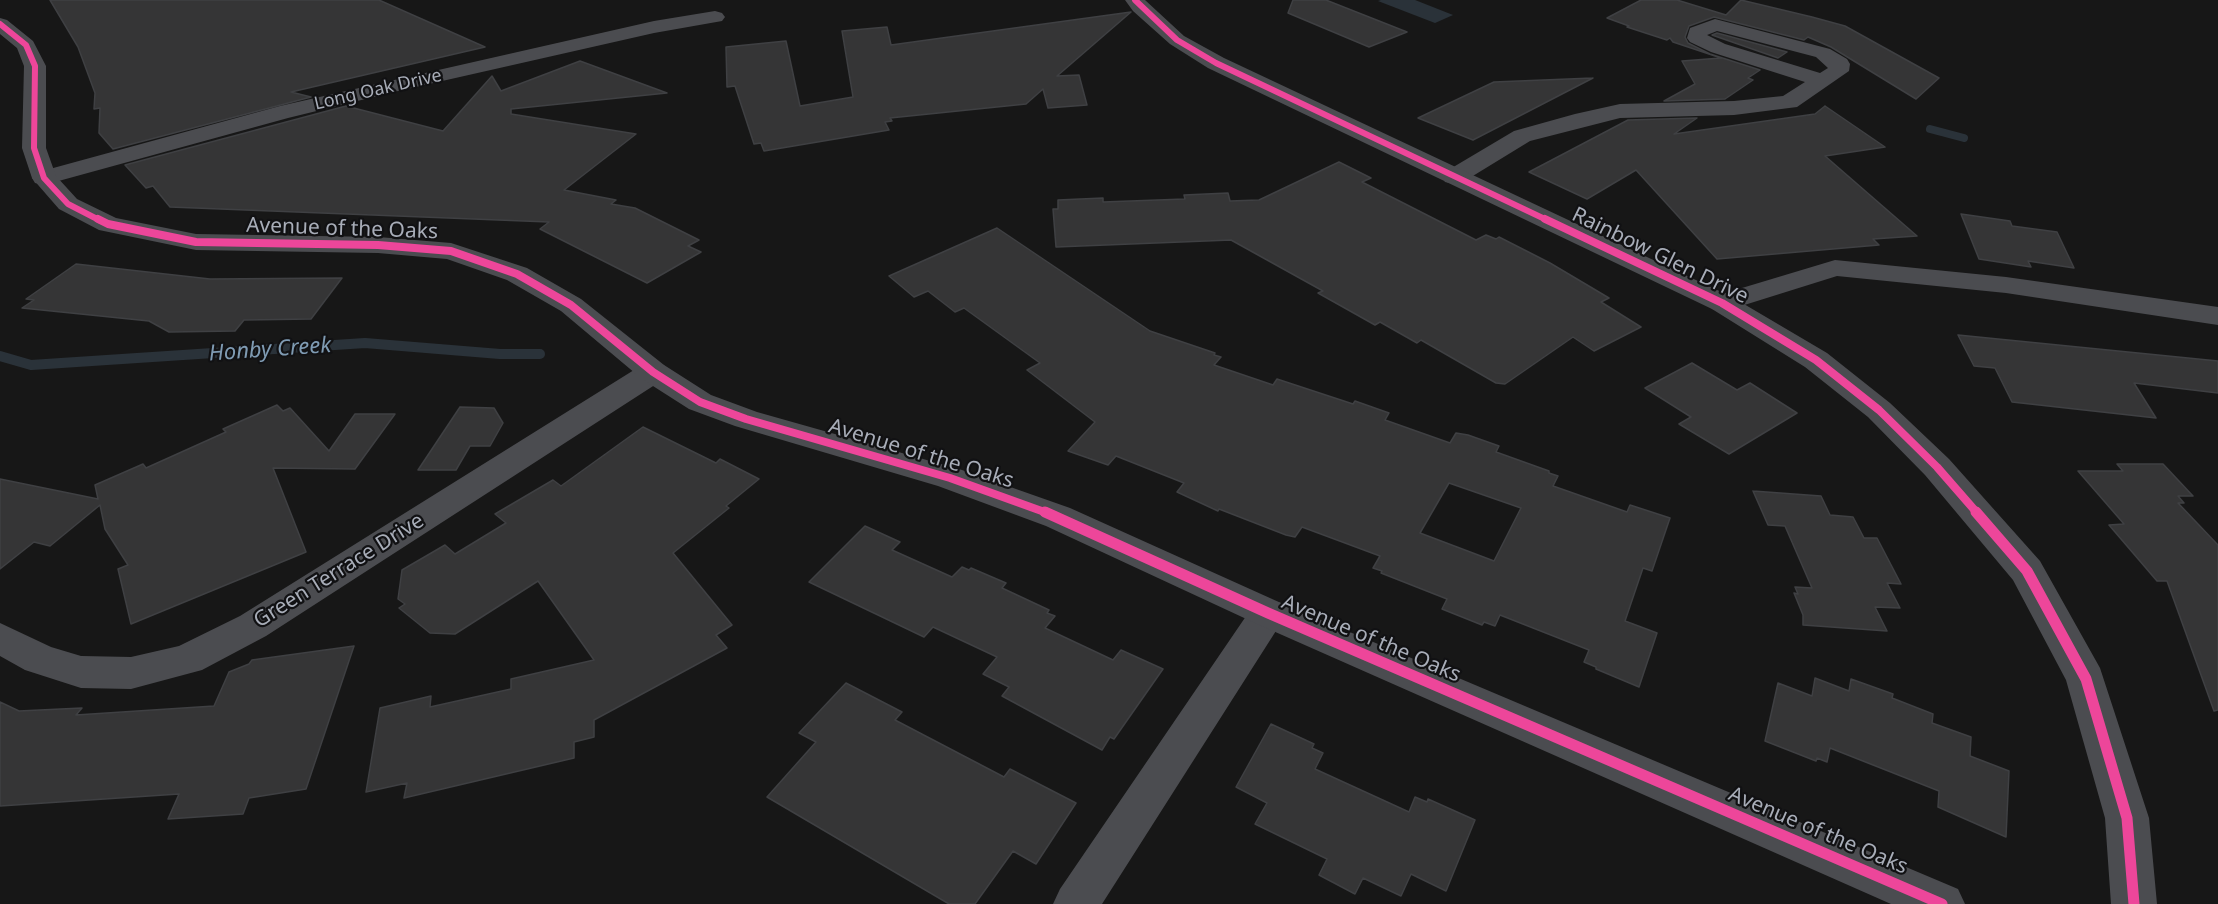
<!DOCTYPE html>
<style>
body{margin:0}
canvas{display:block;background:#171717}
</style>
<canvas width="2218" height="904"></canvas>
<script>
const context = document.querySelector('canvas').getContext('2d');
context.lineJoin = 'round';
function paint(path, color) {
  context.fillStyle = color;
  context.fill(path, 'evenodd');
}
function poly(rows) {
  const path = new Path2D();
  for (const r of rows) {
    path.moveTo(r[0], r[1]);
    for (let i = 2; i < r.length; i += 2) path.lineTo(r[i], r[i + 1]);
  }
  return path;
}
function trace(path, color, width, dash) {
  context.strokeStyle = color;
  context.lineWidth = width;
  context.lineCap = dash ? 'butt' : 'round';
  context.setLineDash(dash || []);
  context.stroke(path);
}
function drawText(font, color, halo, rows, align = 'center') {
  context.font = font + ' "Noto Sans",sans-serif';
  context.lineWidth = 4.5;
  context.setLineDash([]);
  context.textBaseline = 'middle';
  context.strokeStyle = halo;
  context.fillStyle = color;
  for (const [text, x, y, turn = 0] of rows) {
    context.save();
    context.translate(x, y);
    context.rotate((+turn || 0) * Math.PI / 180);
    context.textAlign = isNaN(turn) ? turn : align;
    if (halo) context.strokeText(text, 0, 0);
    context.fillText(text, 0, 0);
    context.restore();
  }
}
const water = poly([
 [1381,0,1415,0,1453,15,1435,23,1378,1]
]);
const streamFar1 = poly([
 [1930,129,1964,138]
]);
const stream = poly([
 [0,356,31,365,365,343,500,354,540,354]
]);
const building = poly([
 [50,0,379,0,485,47,291,92,311,97,113,149,99,133,100,108,94,109,95,93,78,47,50,0],
 [1293,0,1326,0,1407,32,1369,47,1288,13,1293,0],
 [1641,0,1677,0,1726,15,1741,0,1812,17,1845,26,1939,78,1916,99,1831,47,1808,37,1804,40,1714,17,1689,26,1685,37,1688,43,1710,54,1760,70,1748,78,1753,80,1725,99,1664,101,1695,84,1682,61,1721,58,1673,42,1670,38,1667,40,1627,27,1629,26,1607,18,1641,0],
 [1131,12,1057,76,1079,75,1087,105,1048,108,1043,89,1026,104,890,118,892,121,885,122,889,130,764,151,761,143,754,144,735,86,727,87,726,47,786,41,800,106,853,97,842,31,887,27,891,45,1131,12],
 [1717,33,1787,52,1778,58,1712,35,1717,33],
 [580,61,667,93,511,109,511,114,636,134,564,190,616,200,611,204,635,208,699,240,688,246,701,252,647,283,540,229,549,222,170,207,153,186,146,188,125,165,346,106,443,131,492,76,501,91,580,61],
 [1593,78,1473,140,1418,118,1494,82,1593,78],
 [1825,106,1885,147,1825,156,1917,236,1873,239,1879,245,1717,259,1636,170,1587,199,1529,172,1628,120,1697,118,1674,134,1815,114,1825,106],
 [1339,162,1371,178,1362,182,1476,240,1486,235,1496,239,1499,237,1550,263,1609,298,1601,302,1641,327,1594,351,1573,337,1505,384,1496,383,1421,340,1417,343,1380,322,1375,325,1318,293,1323,291,1231,240,1056,247,1053,209,1058,209,1058,200,1103,198,1103,202,1185,199,1184,195,1228,193,1230,201,1259,200,1339,162],
 [1961,214,2010,221,2012,226,2057,232,2074,268,2028,261,2031,267,1979,259,1961,214],
 [997,228,1150,331,1215,353,1214,355,1221,357,1214,365,1273,385,1277,379,1353,404,1355,401,1389,413,1385,420,1450,443,1456,433,1468,435,1499,446,1496,452,1549,471,1549,473,1558,476,1553,486,1627,512,1630,505,1670,518,1652,571,1643,568,1625,621,1657,633,1639,687,1596,669,1596,667,1584,662,1589,650,1500,615,1495,626,1484,622,1482,625,1442,609,1447,599,1381,573,1382,571,1373,568,1380,556,1302,527,1295,537,1286,535,1219,509,1218,511,1177,492,1184,483,1116,456,1108,465,1068,451,1095,422,1027,370,1040,363,964,308,955,312,928,291,914,297,889,276,997,228],
 [1449,483,1521,508,1494,561,1420,533,1449,483],
 [76,264,210,279,342,278,311,319,244,320,235,331,169,332,149,321,22,308,34,300,26,299,76,264],
 [1958,335,2218,361,2218,393,2134,383,2156,418,2012,402,1995,368,1974,366,1958,335],
 [1692,363,1737,390,1750,383,1797,413,1729,454,1679,424,1691,417,1645,388,1692,363],
 [277,405,283,411,290,408,329,451,355,414,395,414,355,469,273,468,306,552,131,624,118,569,128,565,105,529,100,505,50,546,34,542,0,569,0,479,98,499,95,485,143,464,146,468,226,432,223,429,277,405],
 [460,407,494,408,503,423,490,446,470,446,456,470,418,470,460,407],
 [643,427,716,463,720,459,759,479,726,506,729,508,673,553,732,625,716,635,727,648,594,720,594,737,574,742,574,758,404,798,407,783,366,792,380,708,431,696,430,707,511,689,511,679,594,660,538,581,455,634,430,633,399,608,405,604,398,599,402,570,445,545,455,554,506,523,495,514,553,480,561,486,643,427],
 [2117,464,2163,464,2193,496,2178,496,2184,503,2178,503,2218,545,2218,710,2214,711,2167,581,2157,581,2109,525,2124,524,2078,471,2123,471,2117,464],
 [1753,491,1821,496,1830,515,1853,517,1864,538,1877,538,1901,584,1887,583,1900,608,1875,607,1887,631,1803,625,1803,615,1794,593,1798,594,1795,587,1812,588,1785,526,1768,525,1753,491],
 [865,526,900,542,892,550,952,577,962,567,969,570,971,568,1006,583,1002,588,1049,610,1047,613,1055,616,1045,628,1113,660,1121,650,1163,669,1114,739,1110,737,1102,750,1002,696,1009,687,983,674,997,657,933,627,924,637,809,582,865,526],
 [354,646,306,789,249,798,243,814,168,819,179,794,0,806,0,702,19,711,82,708,76,715,214,706,229,672,249,664,252,660,354,646],
 [1815,678,1849,691,1851,679,1893,694,1892,698,1933,714,1932,723,1971,737,1970,756,2009,771,2006,837,1938,807,1939,791,1830,748,1827,762,1817,758,1816,761,1765,741,1778,683,1812,696,1815,678],
 [846,683,902,712,895,720,1004,777,1010,769,1076,803,1036,864,1013,851,975,904,949,904,767,797,816,742,799,733,846,683],
 [1271,724,1314,744,1312,748,1323,753,1315,769,1409,812,1415,797,1427,802,1428,799,1475,820,1446,891,1411,874,1401,896,1363,878,1355,894,1319,875,1327,859,1255,824,1267,803,1236,787,1271,724]
]);
const minor = poly([
 [715,11,722,13,725,17,722,21,654,33,398,91,288,118,44,185,35,183,32,178,35,173,280,106,654,21,715,11],
 [1715,19,1830,49,1847,59,1850,64,1849,71,1797,107,1734,115,1620,118,1530,141,1463,182,1454,184,1445,182,1442,177,1445,172,1514,131,1575,114,1620,104,1734,101,1783,96,1805,82,1711,52,1690,42,1687,38,1690,28,1715,19],
 [1717,31,1816,57,1828,68,1820,73,1725,44,1707,35,1717,31],
 [1835,260,2006,277,2218,307,2218,325,2006,293,1837,276,1722,312,1712,309,1708,303,1712,297,1835,260],
 [653,362,664,365,668,372,664,379,266,636,202,670,131,689,81,688,25,670,0,656,0,623,51,647,81,656,131,657,179,646,240,616,642,365,653,362],
 [1268,599,1281,603,1287,613,1281,623,1102,904,1053,904,1060,889,1255,603,1268,599]
]);
const tertiary = poly([
 [1125,0,1145,0,1184,36,1224,58,1732,297,1827,353,1890,403,1949,459,2040,561,2100,668,2149,818,2157,904,2111,904,2105,818,2066,680,2013,580,1925,475,1868,417,1805,367,1712,309,1208,68,1170,44,1133,11,1125,0],
 [0,18,7,20,33,41,46,66,46,148,56,176,77,199,116,218,196,234,378,237,451,243,527,268,581,299,664,365,711,395,757,412,962,470,1070,508,1281,603,1958,889,1965,904,1891,904,1255,623,1046,526,938,486,735,426,689,409,642,379,561,311,507,280,447,259,378,253,196,250,99,230,59,209,32,178,22,148,24,66,17,48,0,34,0,18]
]);
const cyclewayFar2 = poly([
 [1135,0,1177,40,1216,63,1549,221],
 [0,24,26,45,35,66,34,148,44,178,68,204,101,221]
]);
const cyclewayFar1 = poly([
 [98,219,108,224,196,242,378,245,451,251,517,274,571,305,653,372,700,402,746,419,950,478,1050,514],
 [1545,219,1722,303,1816,360,1879,410,1937,467,1978,514]
]);
const cycleway = poly([
 [1045,512,1268,613,1942,904],
 [1976,512,2027,571,2086,679,2127,818,2134,904]
]);
const farStreetnames = [
 ["Long Oak Drive",378,90,-13]
];
const streetNames = [
 ["Avenue of the Oaks",342,229,2],
 ["Rainbow Glen Drive",1660,256,26],
 ["Avenue of the Oaks",921,454,17],
 ["Green Terrace Drive",339,571,-32],
 ["Avenue of the Oaks",1371,639,23],
 ["Avenue of the Oaks",1818,831,23]
];
const waterNames = [
 ["Honby Creek",270,350,-4]
];
paint(water, '#2a3239');
trace(streamFar1, '#2a3239', 8);
trace(stream, '#2a3239', 10);
paint(building, '#353536');
trace(building, '#3f4043', 1.5);
paint(minor, '#4b4c50');
paint(tertiary, '#4b4c50');
trace(cyclewayFar2, '#ed469a', 6);
trace(cyclewayFar1, '#ed469a', 8);
trace(cycleway, '#ed469a', 11);
drawText('18px', '#a8adb8', '#111113', farStreetnames);
drawText('21px', '#a8adb8', '#111113', streetNames);
drawText('italic 22px', '#7f9bb3', '#111113', waterNames);
</script>
